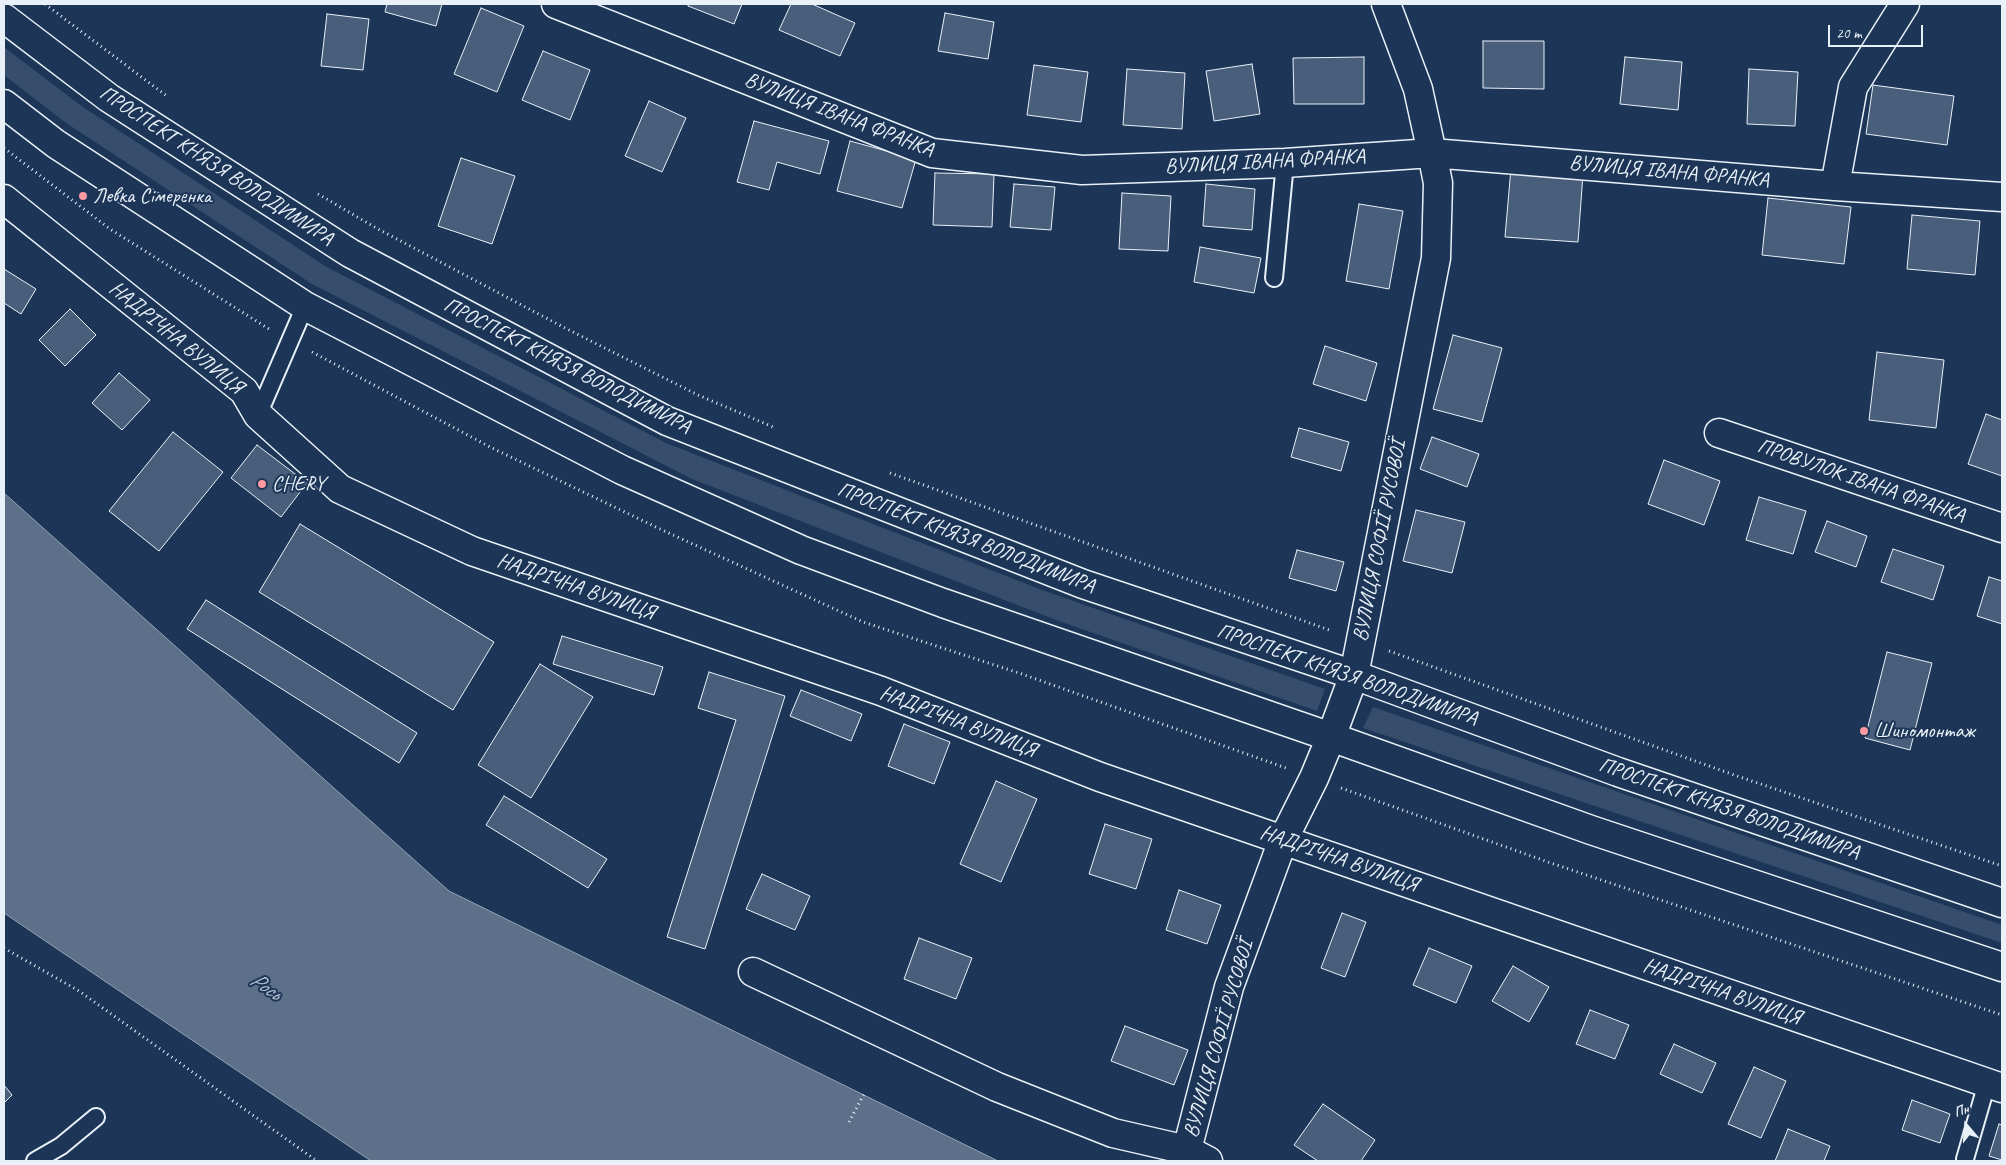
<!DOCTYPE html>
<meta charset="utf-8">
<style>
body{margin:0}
#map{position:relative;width:2006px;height:1165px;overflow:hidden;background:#1d3557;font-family:Caveat,sans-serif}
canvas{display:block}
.frame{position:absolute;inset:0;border:5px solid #e8f1f8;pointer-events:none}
.north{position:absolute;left:1941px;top:1100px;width:50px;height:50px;-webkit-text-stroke:4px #1d3557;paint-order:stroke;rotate:342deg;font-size:14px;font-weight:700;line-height:20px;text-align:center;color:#e8f1f8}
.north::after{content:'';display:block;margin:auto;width:18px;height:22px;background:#e8f1f8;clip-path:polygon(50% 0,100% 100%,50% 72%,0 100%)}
.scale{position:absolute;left:1828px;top:25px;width:95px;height:22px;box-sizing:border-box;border:2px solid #e8f1f8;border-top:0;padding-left:6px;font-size:15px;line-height:18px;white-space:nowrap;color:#e8f1f8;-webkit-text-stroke:4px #1d3557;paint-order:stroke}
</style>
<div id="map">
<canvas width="2006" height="1165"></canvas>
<div class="frame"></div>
<div class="north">Пн</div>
<div class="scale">20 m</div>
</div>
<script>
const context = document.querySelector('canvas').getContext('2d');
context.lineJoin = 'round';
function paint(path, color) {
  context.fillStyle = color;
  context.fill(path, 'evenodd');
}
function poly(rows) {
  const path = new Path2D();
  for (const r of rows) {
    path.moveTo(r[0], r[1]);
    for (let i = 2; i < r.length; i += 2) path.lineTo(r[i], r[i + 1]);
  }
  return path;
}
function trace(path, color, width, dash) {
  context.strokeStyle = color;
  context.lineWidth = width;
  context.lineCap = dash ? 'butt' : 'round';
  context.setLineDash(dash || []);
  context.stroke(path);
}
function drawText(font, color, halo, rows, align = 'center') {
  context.font = font + ' Caveat,sans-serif';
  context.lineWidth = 4;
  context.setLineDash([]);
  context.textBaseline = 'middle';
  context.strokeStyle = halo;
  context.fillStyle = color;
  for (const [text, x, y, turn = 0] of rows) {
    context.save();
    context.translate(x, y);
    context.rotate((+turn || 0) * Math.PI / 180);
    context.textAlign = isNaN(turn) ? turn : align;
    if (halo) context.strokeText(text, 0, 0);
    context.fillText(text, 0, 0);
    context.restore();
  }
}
const green = poly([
 [4,47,80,105,325,266,666,443,1042,590,1325,689,1317,711,1056,620,692,479,312,284,66,123,4,75],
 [1373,707,2002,925,2002,943,1363,728]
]);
const water = poly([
 [4,493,449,891,998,1161,371,1161,4,913,4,493]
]);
const building = poly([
 [387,4,442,4,436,26,385,12,387,4],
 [688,4,742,4,734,24,688,6,688,4],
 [791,4,812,4,855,23,840,56,779,30,791,4],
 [481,8,524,26,497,92,454,74,481,8],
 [945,13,994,22,988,59,938,51,945,13],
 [327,14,369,19,363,70,321,66,327,14],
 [1483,41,1544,41,1544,89,1483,88,1483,41],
 [543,51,590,70,570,120,522,100,543,51],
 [1364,57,1364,104,1294,104,1293,58,1364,57],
 [1625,57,1682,62,1678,110,1620,104,1625,57],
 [1252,64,1260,114,1214,121,1206,71,1252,64],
 [1034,65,1088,72,1081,122,1027,115,1034,65],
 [1127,69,1185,73,1182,129,1123,125,1127,69],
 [1749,69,1798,72,1795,126,1747,124,1749,69],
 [1873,85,1954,96,1947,145,1866,134,1873,85],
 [649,101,686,118,662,172,625,156,649,101],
 [754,121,829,141,820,174,777,162,769,190,737,182,754,121],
 [850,141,916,159,902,208,837,191,850,141],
 [461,158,515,176,492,244,438,226,461,158],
 [1511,168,1583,174,1578,242,1505,237,1511,168],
 [935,173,994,174,992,227,933,225,935,173],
 [1014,184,1055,187,1051,230,1010,227,1014,184],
 [1206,184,1255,189,1252,230,1203,226,1206,184],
 [1122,193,1171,196,1168,251,1119,249,1122,193],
 [1768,198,1851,207,1844,264,1762,255,1768,198],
 [1359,204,1403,211,1389,289,1346,281,1359,204],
 [1912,215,1980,221,1975,275,1907,269,1912,215],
 [1200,247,1261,258,1254,293,1194,282,1200,247],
 [4,269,36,289,21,314,4,303,4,269],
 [70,309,96,335,65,366,39,340,70,309],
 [1453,335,1502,348,1482,422,1433,409,1453,335],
 [1325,346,1377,363,1366,401,1313,384,1325,346],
 [1877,352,1944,360,1936,428,1869,420,1877,352],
 [119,373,150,400,122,430,92,403,119,373],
 [1986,414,2002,420,2002,476,1968,464,1986,414],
 [1299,428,1349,442,1341,471,1291,457,1299,428],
 [173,432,223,472,159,551,109,511,173,432],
 [1432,437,1479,454,1467,487,1420,469,1432,437],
 [257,445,307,483,281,517,231,478,257,445],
 [1664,460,1720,481,1704,525,1648,504,1664,460],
 [1759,497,1806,511,1793,554,1746,540,1759,497],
 [1416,510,1465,522,1452,573,1403,561,1416,510],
 [1827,521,1867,536,1856,567,1815,552,1827,521],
 [300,524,494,642,453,710,259,592,300,524],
 [1893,549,1944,566,1933,600,1881,582,1893,549],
 [1297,550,1344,562,1336,591,1289,578,1297,550],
 [1989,577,2002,581,2002,624,1977,616,1989,577],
 [206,600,417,733,399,763,187,629,206,600],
 [562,636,663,667,654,695,553,664,562,636],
 [1887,652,1932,663,1910,750,1865,738,1887,652],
 [540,664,593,697,531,798,478,765,540,664],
 [709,672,785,696,705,949,667,937,736,720,698,708,709,672],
 [801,690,862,714,851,741,790,716,801,690],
 [904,724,950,742,934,784,888,766,904,724],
 [996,781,1037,799,1001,882,960,864,996,781],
 [504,796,607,859,588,888,486,825,504,796],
 [1105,824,1152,839,1136,889,1089,874,1105,824],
 [762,874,810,896,795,930,746,909,762,874],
 [1179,890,1221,905,1207,944,1166,930,1179,890],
 [1342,913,1366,922,1345,977,1321,968,1342,913],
 [919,938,972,958,956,999,904,979,919,938],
 [1429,948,1472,966,1456,1003,1413,985,1429,948],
 [1513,966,1549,987,1529,1022,1492,1001,1513,966],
 [1590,1010,1629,1025,1615,1059,1576,1044,1590,1010],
 [1125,1026,1188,1050,1174,1085,1111,1061,1125,1026],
 [1674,1044,1716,1063,1702,1093,1660,1074,1674,1044],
 [1754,1067,1786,1081,1761,1138,1728,1124,1754,1067],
 [4,1085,12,1095,4,1103,4,1085],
 [1912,1100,1950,1114,1940,1143,1902,1130,1912,1100],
 [1323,1104,1375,1140,1361,1161,1318,1161,1294,1145,1323,1104],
 [1999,1124,2002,1125,2002,1160,1989,1156,1999,1124],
 [1788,1129,1830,1146,1824,1161,1775,1161,1788,1129]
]);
const path = poly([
 [45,4,168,97],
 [4,148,110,229,269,329],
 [318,194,378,229,565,328,698,395,773,427],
 [312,352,492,448,660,529,863,622,1019,673,1286,768],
 [890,473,1332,631],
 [1389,651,1737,776,2002,866],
 [1341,788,1548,862,2002,1015],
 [4,948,79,991,317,1161],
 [849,1122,864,1094]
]);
const service = poly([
 [1274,278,1285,163],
 [258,415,305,306],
 [1965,1159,1987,1083],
 [35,1161,61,1146,96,1117]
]);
const minor = poly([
 [556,4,932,153,1082,170,1285,163,1432,153,1835,186,2002,197],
 [1835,186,1853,87,1905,4],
 [4,199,244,391,258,415,340,489,472,551,881,691,1100,777,2002,1088],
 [1719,433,2002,528],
 [753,972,997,1087,1113,1133,1187,1150],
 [1208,1161,1187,1150,1229,987,1283,840,1314,778,1331,737,1354,675,1436,258,1438,183,1432,153,1418,89,1386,4]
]);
const primary = poly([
 [4,18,109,98,350,253,667,421,1083,584,1354,675,1618,772,2002,903],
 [4,104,56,144,305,306,622,470,801,550,943,603,1331,737,1591,830,2002,967]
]);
const markers = [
 [83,196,5,"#ff9aa2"],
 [262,484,5,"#ff9aa2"],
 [1864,731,5,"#ff9aa2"]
];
const streetNames = [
 ["ВУЛИЦЯ ІВАНА ФРАНКА",839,115,21],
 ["ВУЛИЦЯ ІВАНА ФРАНКА",1265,162,-3],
 ["ПРОСПЕКТ КНЯЗЯ ВОЛОДИМИРА",216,166,33],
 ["ВУЛИЦЯ ІВАНА ФРАНКА",1669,172,5],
 ["НАДРІЧНА ВУЛИЦЯ",176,338,39],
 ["ПРОСПЕКТ КНЯЗЯ ВОЛОДИМИРА",567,366,27],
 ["ПРОВУЛОК ІВАНА ФРАНКА",1861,481,19],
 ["ПРОСПЕКТ КНЯЗЯ ВОЛОДИМИРА",966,538,21],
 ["ВУЛИЦЯ СОФІЇ РУСОВОЇ",1380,541,-79],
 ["НАДРІЧНА ВУЛИЦЯ",576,587,19],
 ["ПРОСПЕКТ КНЯЗЯ ВОЛОДИМИРА",1347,675,19],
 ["НАДРІЧНА ВУЛИЦЯ",958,722,21],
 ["ПРОСПЕКТ КНЯЗЯ ВОЛОДИМИРА",1729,809,19],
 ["НАДРІЧНА ВУЛИЦЯ",1339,859,19],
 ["НАДРІЧНА ВУЛИЦЯ",1722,992,19],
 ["ВУЛИЦЯ СОФІЇ РУСОВОЇ",1219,1039,-74]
];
const poiNames = [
 ["Левка Сімеренка",93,196],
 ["CHERY",272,484],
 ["Шиномонтаж",1874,731]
];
const waterNames = [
 ["Рось",265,987,34]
];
paint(green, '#374d6c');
paint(water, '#5d7089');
trace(water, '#95a4b5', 1);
paint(building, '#495e7a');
trace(building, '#e8f1f8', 1);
trace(service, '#e8f1f8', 20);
trace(minor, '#e8f1f8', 31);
trace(primary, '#e8f1f8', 31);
trace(path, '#e8f1f8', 3, [1, 4]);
trace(service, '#1d3557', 16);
trace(minor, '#1d3557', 28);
trace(primary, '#1d3557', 28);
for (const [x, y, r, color] of markers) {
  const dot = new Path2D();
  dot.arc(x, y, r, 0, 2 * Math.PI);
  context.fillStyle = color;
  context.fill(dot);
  trace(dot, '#1d3557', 2);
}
drawText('21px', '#e8f1f8', '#1d3557', streetNames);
drawText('21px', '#e8f1f8', '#1d3557', poiNames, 'left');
drawText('italic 22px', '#b7c4d1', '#1d3557', waterNames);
</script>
